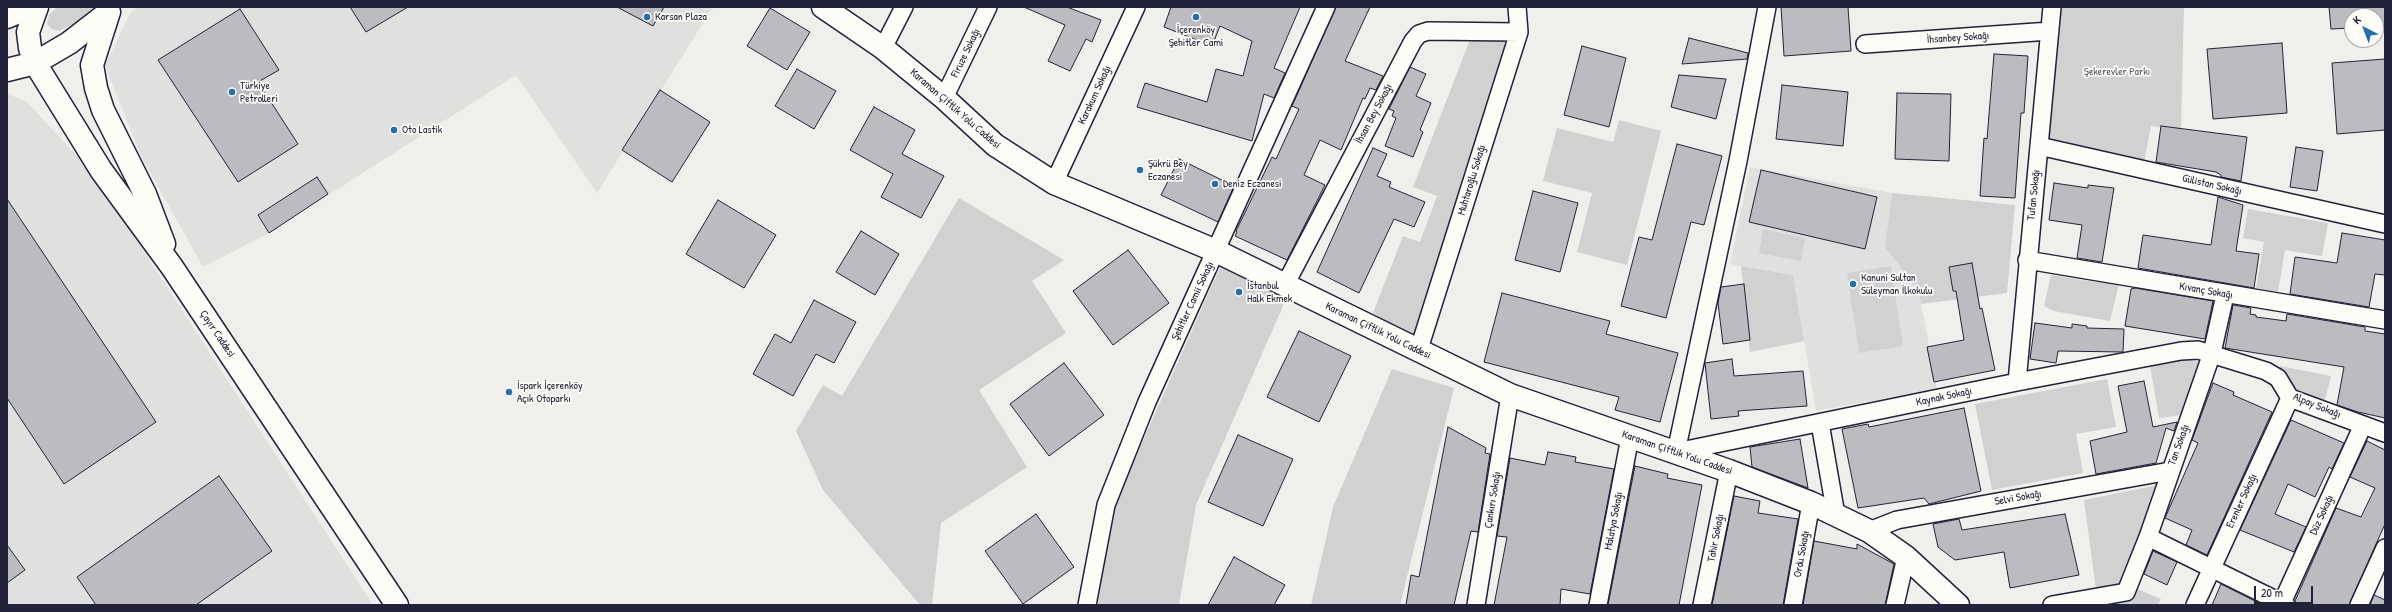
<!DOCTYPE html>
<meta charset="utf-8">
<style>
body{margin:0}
#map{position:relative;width:2392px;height:612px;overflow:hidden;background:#f0efec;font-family:"Patrick Hand",sans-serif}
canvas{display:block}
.frame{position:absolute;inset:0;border:8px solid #22223b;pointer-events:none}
.north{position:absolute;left:2344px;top:8px;width:40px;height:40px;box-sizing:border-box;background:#fdfcf7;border:1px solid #a5a5ac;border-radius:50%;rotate:318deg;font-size:11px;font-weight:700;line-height:16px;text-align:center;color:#22223b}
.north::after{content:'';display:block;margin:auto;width:14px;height:18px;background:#1f6fb2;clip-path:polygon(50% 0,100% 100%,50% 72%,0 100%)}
.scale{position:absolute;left:2254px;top:586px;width:59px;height:18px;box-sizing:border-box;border:2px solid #22223b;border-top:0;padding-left:5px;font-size:12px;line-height:14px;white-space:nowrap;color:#22223b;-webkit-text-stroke:3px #fdfcf7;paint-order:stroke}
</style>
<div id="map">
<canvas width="2392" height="612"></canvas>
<div class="frame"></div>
<div class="north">K</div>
<div class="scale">20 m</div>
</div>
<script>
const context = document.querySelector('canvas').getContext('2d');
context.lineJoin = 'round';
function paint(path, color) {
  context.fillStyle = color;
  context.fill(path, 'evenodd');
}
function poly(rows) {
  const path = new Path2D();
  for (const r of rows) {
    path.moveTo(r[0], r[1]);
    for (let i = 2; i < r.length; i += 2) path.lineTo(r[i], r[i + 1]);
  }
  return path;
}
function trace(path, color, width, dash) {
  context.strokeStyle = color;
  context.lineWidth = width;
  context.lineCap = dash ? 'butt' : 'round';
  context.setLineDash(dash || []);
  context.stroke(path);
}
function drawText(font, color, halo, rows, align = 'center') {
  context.font = font + ' "Patrick Hand",sans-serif';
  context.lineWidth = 3.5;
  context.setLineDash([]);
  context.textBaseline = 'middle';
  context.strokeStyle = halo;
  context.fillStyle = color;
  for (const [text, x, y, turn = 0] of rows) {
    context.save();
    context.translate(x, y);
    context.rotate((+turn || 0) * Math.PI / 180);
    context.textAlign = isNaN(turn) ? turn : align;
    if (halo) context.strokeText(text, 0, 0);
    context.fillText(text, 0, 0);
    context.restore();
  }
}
const built = poly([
 [139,7,713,7,597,193,516,75,269,233,203,267,141,156,105,66,130,13],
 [7,94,26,101,94,174,373,605,7,605],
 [1750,167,1892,193,1885,247,1919,292,1937,389,1816,411,1793,275,1730,264]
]);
const green = poly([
 [57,7,94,7,73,24,59,31,52,29,47,24,49,15],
 [2059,7,2184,7,2181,130,2151,126,2144,162,2047,142],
 [1519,32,1429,346,1373,313,1403,236,1420,242,1437,196,1413,187,1471,37],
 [1619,120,1661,131,1627,265,1577,252,1592,193,1543,181,1557,128,1613,142],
 [1892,193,2015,205,2007,293,1921,304,1919,292,1885,247],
 [959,198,1064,260,1032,281,1066,333,979,390,1027,467,941,523,932,605,920,605,823,490,796,431,823,385,842,396],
 [2248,209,2328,223,2322,256,2285,250,2278,292,2256,288,2264,242,2243,238],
 [1763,229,1805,238,1801,261,1759,253],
 [1221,265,1286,299,1196,505,1179,605,1097,605,1113,508],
 [1741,266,1793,275,1804,341,1750,352],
 [1891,266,1903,346,1859,353,1847,273],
 [2051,275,2088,281,2119,284,2110,321,2054,311,2044,306],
 [2187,359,2203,363,2182,415,2159,418,2150,365],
 [2280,366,2331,376,2324,404,2299,395,2280,371],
 [1392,369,1454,388,1400,605,1311,605,1333,507],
 [2107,379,2116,427,2076,434,2083,473,1992,490,1975,404],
 [2158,485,2123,583,2161,599,2158,605,2098,605,2084,500]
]);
const building = poly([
 [350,7,408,7,366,32,350,7],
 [617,7,664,7,653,26,617,7],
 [1024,7,1067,7,1101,20,1092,42,1086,39,1070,71,1048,61,1065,25,1024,7],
 [1171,7,1300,7,1274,68,1285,73,1274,98,1264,94,1252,141,1137,107,1145,83,1207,102,1216,69,1243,76,1252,41,1220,26,1212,46,1164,27,1171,7],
 [1336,7,1370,7,1345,61,1383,76,1376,90,1370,88,1365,99,1363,98,1341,150,1320,140,1304,175,1325,185,1287,260,1235,236,1237,232,1236,231,1272,157,1276,159,1299,109,1292,106,1336,7],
 [1781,7,1848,7,1851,51,1784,56,1781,7],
 [2329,7,2385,7,2385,25,2376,26,2376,16,2352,16,2352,28,2331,29,2329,7],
 [770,8,810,32,787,70,747,46,770,8],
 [240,9,279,70,258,82,298,144,238,182,158,60,240,9],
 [1689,38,1748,53,1747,59,1682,64,1689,38],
 [2282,43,2287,113,2213,119,2207,49,2282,43],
 [1582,46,1626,58,1609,127,1564,115,1582,46],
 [1994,54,2028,56,2024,113,2021,113,2015,198,1980,196,1984,138,1987,139,1994,54],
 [2385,59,2385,130,2337,134,2332,63,2385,59],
 [1410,67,1426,74,1416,96,1431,103,1420,130,1423,132,1413,157,1385,146,1396,118,1392,116,1394,111,1389,109,1410,67],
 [797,69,836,91,814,129,775,106,797,69],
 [1679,75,1726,79,1716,119,1671,107,1679,75],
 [1782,85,1848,92,1843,146,1776,139,1782,85],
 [660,90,710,122,672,182,622,150,660,90],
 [1897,93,1951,94,1949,161,1895,159,1897,93],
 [874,107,915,130,902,154,944,176,921,218,881,197,893,174,850,150,874,107],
 [2161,126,2247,137,2241,181,2221,177,2221,175,2216,172,2156,162,2161,126],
 [1677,144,1722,156,1704,225,1691,222,1666,318,1621,306,1639,237,1652,240,1677,144],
 [2296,147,2323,151,2317,191,2290,187,2296,147],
 [1373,148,1387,154,1377,176,1391,182,1389,187,1425,202,1414,227,1394,219,1359,293,1317,272,1373,148],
 [1179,159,1234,186,1218,222,1161,195,1179,159],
 [1761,170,1877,197,1865,249,1749,222,1761,170],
 [317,177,328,194,269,233,258,215,317,177],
 [2054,183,2088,188,2088,185,2114,188,2102,262,2077,258,2082,225,2049,220,2054,183],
 [1533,191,1578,203,1560,272,1515,260,1533,191],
 [2218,197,2243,205,2236,251,2259,254,2254,288,2138,268,2143,235,2211,245,2218,197],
 [7,199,156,422,64,484,7,398,7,199],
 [718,200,776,235,744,288,686,254,718,200],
 [861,231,899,254,875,295,836,272,861,231],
 [2342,233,2385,240,2385,275,2375,274,2369,307,2290,294,2295,257,2337,263,2342,233],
 [1128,250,1169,303,1113,345,1073,291,1128,250],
 [1972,263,1980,309,1982,308,1995,370,1934,382,1927,347,1964,340,1956,291,1953,291,1949,267,1972,263],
 [1744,284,1750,340,1723,344,1718,303,1721,287,1744,284],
 [2135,288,2213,301,2205,339,2125,326,2131,289,2135,288],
 [1502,293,1610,321,1606,334,1678,353,1660,422,1615,410,1619,397,1484,362,1502,293],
 [814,300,856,322,834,363,816,354,793,396,753,374,775,334,791,343,814,300],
 [2233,305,2251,308,2250,314,2256,315,2256,317,2286,321,2287,314,2365,327,2365,331,2385,334,2385,418,2358,412,2337,405,2344,367,2225,348,2233,305],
 [2035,323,2072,328,2072,324,2087,326,2087,328,2124,329,2123,352,2058,351,2056,363,2030,359,2035,323],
 [1299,331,1351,356,1319,422,1267,397,1299,331],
 [1732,359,1734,376,1803,371,1807,406,1738,411,1739,416,1711,419,1705,363,1732,359],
 [1064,363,1104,415,1049,456,1010,404,1064,363],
 [2144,381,2153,427,2177,422,2174,431,2166,428,2156,463,2096,474,2090,441,2127,432,2118,386,2144,381],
 [2213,383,2234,392,2233,395,2272,412,2207,555,2186,545,2192,530,2165,518,2198,443,2192,440,2213,383],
 [1964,408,1981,491,1929,504,1924,498,1858,508,1842,429,1868,424,1869,427,1964,408],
 [2291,420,2344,443,2332,469,2329,467,2315,497,2288,484,2275,514,2306,527,2294,552,2240,530,2291,420],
 [1448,427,1486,448,1485,453,1490,454,1478,532,1471,531,1454,605,1406,605,1411,575,1419,577,1448,427],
 [1238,435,1293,459,1263,526,1208,502,1238,435],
 [1800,439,1808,488,1752,467,1750,447,1800,439],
 [2367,441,2385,450,2385,524,2349,605,2296,605,2295,601,2336,508,2361,517,2375,488,2350,477,2367,441],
 [1548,452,1576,457,1575,462,1614,469,1590,594,1561,589,1560,605,1494,605,1507,537,1497,536,1510,458,1545,465,1548,452],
 [1635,466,1668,474,1667,478,1702,485,1679,605,1608,605,1635,466],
 [219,476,272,551,196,605,96,605,77,577,219,476],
 [1734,496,1760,501,1758,513,1798,519,1783,605,1712,605,1734,496],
 [1036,514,1074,567,1023,604,985,551,1036,514],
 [2065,514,2079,575,2010,588,2004,552,1955,560,1938,547,1933,524,1959,519,1962,530,2065,514],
 [1814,541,1857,549,1857,544,1894,564,1885,605,1803,605,1814,541],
 [7,545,25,570,7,583,7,545],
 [2153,551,2177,562,2167,585,2144,574,2153,551],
 [1234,557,1285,585,1274,605,1208,605,1234,557],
 [2221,584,2263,605,2212,605,2221,584],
 [2374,595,2385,600,2385,605,2370,605,2374,595]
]);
const street = poly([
 [1767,7,1738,161,1676,452,2017,382,2181,351,2198,350,2266,371,2278,378,2290,398,2385,433],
 [1865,44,2050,31],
 [883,48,904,7],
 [944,98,988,7],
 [2039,146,2385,224],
 [1054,183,1136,7],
 [2027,260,2385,320],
 [1285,285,1413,41,1419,34,1428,31,1519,32],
 [1418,352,1519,32,1517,7],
 [2017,382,2052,7],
 [1820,423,1836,515],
 [1869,531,1897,520,2170,471],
 [2148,537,2286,605],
 [1087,605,1106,505,1147,402,1326,7],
 [1476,605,1510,395],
 [1598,605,1630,437],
 [1702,605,1729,471],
 [1793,605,1811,503],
 [1895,605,1906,557],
 [2052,605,2126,592,2148,537,2212,353,2225,295],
 [2195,605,2290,398],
 [2281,605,2363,425],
 [2359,605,2385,548]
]);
const secondary = poly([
 [823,7,883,48,944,98,995,145,1054,183,1216,251,1510,395,1729,471,1811,503,1869,531,1906,557,1958,605]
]);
const primary = poly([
 [37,7,28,32,30,48,35,63,101,170,172,267,397,605],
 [109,12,92,65,96,88,103,110,145,194,164,244],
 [7,17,30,7],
 [7,70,35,63,69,43,109,12]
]);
const markers = [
 [647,17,4,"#1f6fb2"],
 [1196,17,4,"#1f6fb2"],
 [232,92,4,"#1f6fb2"],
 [394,130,4,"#1f6fb2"],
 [1140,170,4,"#1f6fb2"],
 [1215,184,4,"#1f6fb2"],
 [1853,284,4,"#1f6fb2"],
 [1239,292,4,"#1f6fb2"],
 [509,392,4,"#1f6fb2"]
];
const poiNames = [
 ["Karsan Plaza",655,17],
 ["İçerenköy",1196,30,"center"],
 ["Şehitler Cami",1196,43,"center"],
 ["Türkiye",240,86],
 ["Petrolleri",240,99],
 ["Oto Lastik",402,130],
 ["Şükrü Bey",1148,164],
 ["Eczanesi",1148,177],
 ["Deniz Eczanesi",1223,184],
 ["Kanuni Sultan",1861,278],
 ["Süleyman İlkokulu",1861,291],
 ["İstanbul",1247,286],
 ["Halk Ekmek",1247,299],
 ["İspark İçerenköy",517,386],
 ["Açık Otoparkı",517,399]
];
const streetNames = [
 ["İhsanbey Sokağı",1958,38,-4],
 ["Firuze Sokağı",966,53,-64],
 ["Karakum Sokağı",1095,95,-65],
 ["Karaman Çiftlik Yolu Caddesi",955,109,41],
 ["İhsan Bey Sokağı",1374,114,-62],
 ["Muhtaroğlu Sokağı",1472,180,-73],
 ["Gülistan Sokağı",2212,185,13],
 ["Tufan Sokağı",2034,195,-84],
 ["Kıvanç Sokağı",2206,291,10],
 ["Şehitler Camii Sokağı",1193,301,-65],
 ["Karaman Çiftlik Yolu Caddesi",1378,331,26],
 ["Çayır Caddesi",217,334,56],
 ["Kaynak Sokağı",1944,397,-12],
 ["Alpay Sokağı",2317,406,22],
 ["Tan Sokağı",2179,445,-70],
 ["Karaman Çiftlik Yolu Caddesi",1677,453,19],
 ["Selvi Sokağı",2018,498,-10],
 ["Çankırı Sokağı",1493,500,-81],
 ["Erenler Sokağı",2242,501,-65],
 ["Düz Sokağı",2322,515,-65],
 ["Malatya Sokağı",1614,521,-79],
 ["Tahir Sokağı",1716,538,-79],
 ["Ordu Sokağı",1802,554,-80]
];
const parkNames = [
 ["Şekerevler Parkı",2117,72]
];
paint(built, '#e0e0df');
paint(green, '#d2d1d1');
paint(building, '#bcbcc0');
trace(building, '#22223b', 1);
trace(street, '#22223b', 20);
trace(secondary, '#22223b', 25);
trace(primary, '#22223b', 25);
trace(street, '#fdfcf7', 17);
trace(secondary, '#fdfcf7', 22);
trace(primary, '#fdfcf7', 22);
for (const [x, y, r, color] of markers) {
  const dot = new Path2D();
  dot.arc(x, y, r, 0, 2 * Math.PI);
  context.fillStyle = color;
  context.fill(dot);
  trace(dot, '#fdfcf7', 1.5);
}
drawText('11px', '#22223b', '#fdfcf7', poiNames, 'left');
drawText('11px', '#22223b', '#fdfcf7', streetNames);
drawText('11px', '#575768', '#fdfcf7', parkNames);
</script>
